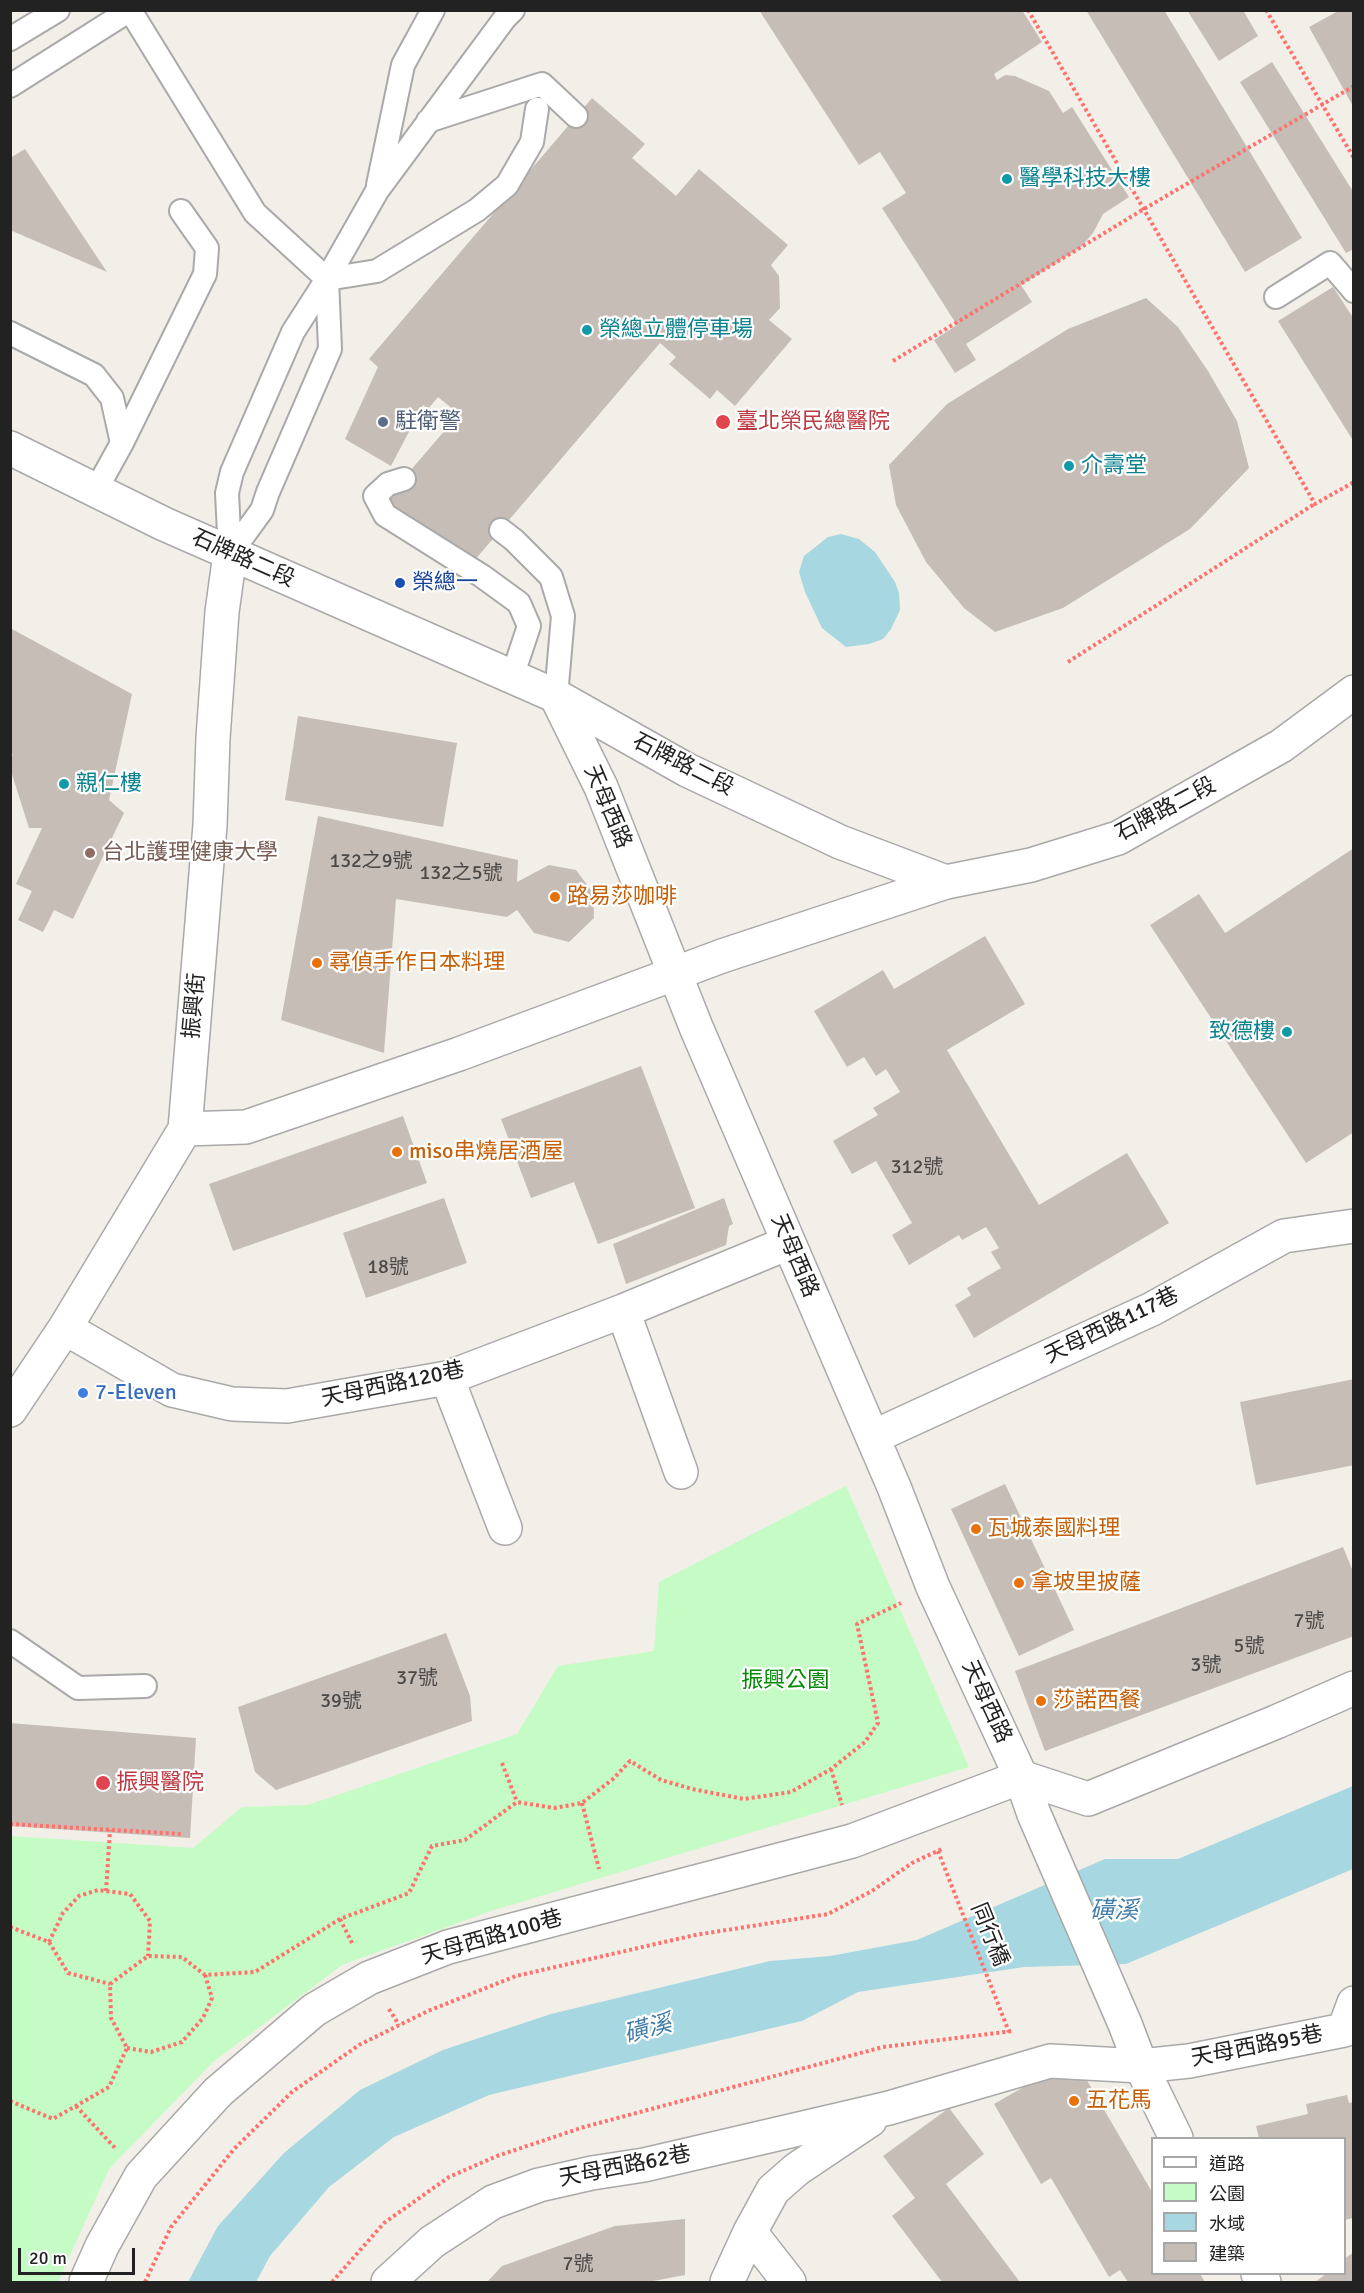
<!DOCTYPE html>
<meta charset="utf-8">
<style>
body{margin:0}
#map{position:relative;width:1364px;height:2293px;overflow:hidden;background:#f2eee8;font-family:Signika,"Noto Sans TC",sans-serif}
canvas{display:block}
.frame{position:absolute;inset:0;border:12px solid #222;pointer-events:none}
.legend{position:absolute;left:1151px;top:2137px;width:195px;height:138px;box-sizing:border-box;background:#fff;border:2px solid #a7a7a7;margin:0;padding:8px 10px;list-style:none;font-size:18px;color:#222}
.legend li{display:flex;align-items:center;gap:12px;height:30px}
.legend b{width:30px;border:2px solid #a7a7a7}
.scale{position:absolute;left:18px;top:2248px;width:117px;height:27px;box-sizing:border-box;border:3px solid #222;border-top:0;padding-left:8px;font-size:18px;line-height:21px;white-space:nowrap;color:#222;-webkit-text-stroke:4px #fff;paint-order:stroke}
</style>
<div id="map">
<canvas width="1364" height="2293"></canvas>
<div class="frame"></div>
<ul class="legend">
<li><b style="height:8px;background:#fff"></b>道路</li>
<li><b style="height:16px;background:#c5fcc6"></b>公園</li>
<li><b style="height:16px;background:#a7d8e1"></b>水域</li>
<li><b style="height:16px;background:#c7bdb7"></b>建築</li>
</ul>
<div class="scale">20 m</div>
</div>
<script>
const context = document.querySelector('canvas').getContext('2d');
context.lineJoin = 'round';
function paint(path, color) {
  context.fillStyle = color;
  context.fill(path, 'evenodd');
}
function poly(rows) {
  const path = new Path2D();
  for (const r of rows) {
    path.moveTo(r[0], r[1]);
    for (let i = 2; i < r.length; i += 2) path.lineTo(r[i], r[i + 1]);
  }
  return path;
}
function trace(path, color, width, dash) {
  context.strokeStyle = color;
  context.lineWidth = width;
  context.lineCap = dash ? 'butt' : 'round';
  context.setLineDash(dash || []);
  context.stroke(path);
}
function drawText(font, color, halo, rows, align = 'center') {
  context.font = font + ' Signika,"Noto Sans TC",sans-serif';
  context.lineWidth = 4.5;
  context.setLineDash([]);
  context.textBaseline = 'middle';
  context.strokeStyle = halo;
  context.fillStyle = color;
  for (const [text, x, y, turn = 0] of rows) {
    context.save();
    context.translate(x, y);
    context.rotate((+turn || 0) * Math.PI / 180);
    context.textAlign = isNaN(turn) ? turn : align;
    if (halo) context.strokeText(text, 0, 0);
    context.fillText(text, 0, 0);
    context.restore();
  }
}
const park = poly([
 [846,1486,969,1767,491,1911,342,1965,213,2062,109,2169,58,2282,11,2282,11,1836,193,1848,242,1807,308,1805,517,1734,558,1666,654,1651,659,1582]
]);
const water = poly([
 [841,534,859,539,875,552,895,582,899,593,900,610,891,629,883,639,869,644,846,647,822,628,805,592,799,572,804,556,828,537],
 [1353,1786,1353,1869,1126,1964,1024,1967,858,1992,802,2021,489,2095,394,2137,329,2187,270,2256,256,2282,188,2282,218,2226,284,2153,360,2090,443,2050,551,2014,770,1961,830,1956,917,1940,1105,1859,1178,1859]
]);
const building = poly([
 [759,10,1022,10,1042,42,994,74,997,80,1005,75,1015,76,1049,91,1063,113,1072,107,1129,197,1103,214,1093,233,1081,247,1021,285,1032,302,966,344,976,360,955,373,934,340,957,325,882,208,906,193,880,152,859,165],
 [1086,10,1164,10,1302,238,1245,272],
 [1187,10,1243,10,1258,36,1219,61],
 [1340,10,1354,10,1354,108,1309,27],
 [1272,62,1354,193,1354,249,1346,253,1240,82],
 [592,98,645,144,632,158,676,196,699,169,788,245,771,265,779,276,780,308,769,320,792,339,735,406,717,390,710,399,669,364,676,357,660,343,468,568,452,553,442,564,400,528,385,500,459,414,438,397,428,409,423,405,391,466,345,439,378,367,369,359],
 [25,149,107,272,10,230,10,158],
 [1333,287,1354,319,1354,442,1278,321],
 [1146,298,1178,327,1208,371,1237,421,1249,468,1190,529,1063,608,995,632,964,608,926,562,896,505,889,465,947,404,1068,329],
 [10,628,132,694,109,800,124,813,73,919,54,910,43,932,18,920,32,891,16,884,42,828,29,828,10,768,10,760,13,754,10,753],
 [298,716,457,743,443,827,285,800],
 [318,816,518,860,517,882,549,865,576,870,593,893,594,918,569,942,534,933,517,910,507,917,396,899,384,1053,281,1020],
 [1354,848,1354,1132,1306,1163,1150,925,1199,894,1225,933],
 [985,936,1025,1004,947,1050,1039,1205,1127,1153,1169,1223,974,1338,955,1305,971,1295,967,1288,1001,1268,991,1252,999,1248,986,1227,962,1240,959,1235,909,1265,892,1235,912,1223,876,1161,852,1174,833,1141,878,1115,873,1108,900,1092,886,1069,876,1076,864,1057,847,1067,814,1011,883,970,894,989],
 [641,1066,695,1208,598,1244,574,1182,531,1198,501,1119],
 [403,1116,427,1183,233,1251,209,1184],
 [444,1198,467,1263,366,1298,343,1233],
 [724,1198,733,1224,729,1226,726,1245,626,1284,613,1244],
 [1354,1379,1354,1465,1256,1485,1240,1402],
 [1005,1484,1074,1630,1019,1656,951,1509],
 [1343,1547,1354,1574,1354,1636,1045,1751,1015,1671],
 [446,1633,470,1696,472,1721,276,1790,255,1772,238,1707],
 [10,1723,196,1738,190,1838,10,1826],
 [1074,2058,1152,2192,1152,2274,1200,2274,1205,2282,1128,2282,1120,2270,1109,2277,1051,2178,1041,2184,994,2104],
 [1347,2095,1349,2103,1354,2102,1354,2218,1344,2220,1344,2138,1259,2138,1256,2126,1308,2114,1306,2104],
 [949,2108,984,2154,946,2184,1020,2282,942,2282,892,2216,915,2198,883,2156],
 [685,2219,685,2275,648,2282,487,2282,502,2266,615,2226],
 [1354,2252,1354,2282,1315,2282,1326,2274,1344,2274,1344,2259]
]);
const path = poly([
 [1028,10,1315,504,1354,482],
 [1266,10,1354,158],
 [893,361,1144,209,1354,86],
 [1068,662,1316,503],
 [502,1763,517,1802],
 [831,1769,842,1805],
 [582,1803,599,1869],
 [10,1824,182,1834],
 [938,1851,1009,2032],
 [106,1891,110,1830],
 [340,1919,353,1945],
 [10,1927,49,1942,68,1973,110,1984],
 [49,1942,63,1913,79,1896,98,1890,130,1894,150,1921,148,1956],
 [389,2009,399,2025],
 [127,2048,151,2052,182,2042,203,2018,212,1998,205,1975],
 [10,2101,53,2119,109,2087,127,2048,111,2018,110,1984,148,1956,182,1957,205,1975,255,1972,340,1919,409,1893,432,1846,465,1840,517,1802,554,1808,582,1803,613,1779,630,1761,661,1780,692,1789,744,1799,791,1792,831,1769,865,1742,878,1723,857,1624,901,1603],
 [76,2106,116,2149],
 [145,2282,171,2227,234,2149,292,2092,359,2045,428,2011,516,1976,695,1935,828,1914,872,1891,912,1863,944,1848],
 [332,2282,384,2223,449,2177,497,2156,584,2127,883,2047,1013,2031]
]);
const service = poly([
 [130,10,255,213,327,279,330,349,268,492,262,510,230,554],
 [10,39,58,10],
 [10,86,130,10],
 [428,121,542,84,576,116],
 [378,185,403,65,433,10],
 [327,279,377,271,477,210,507,185,532,142,537,109],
 [1276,297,1330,263,1354,291],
 [10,333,94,375,112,398,122,443],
 [404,479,388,484,375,496,385,515,482,576,519,603,529,626,512,677],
 [96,490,122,443,205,274,207,248,181,211],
 [501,530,514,540,551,577,563,616,556,696],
 [230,554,227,493,232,472,293,332,327,279,377,191,505,18,513,10],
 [10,1641,78,1688,145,1686]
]);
const minor = poly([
 [185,1129,246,1127,459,1054,722,956,946,882],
 [623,1311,681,1472],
 [65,1328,172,1390,232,1404,287,1406,447,1378,623,1311,788,1243],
 [447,1378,505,1528],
 [10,1410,65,1328,185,1129,210,825,213,738,222,612,230,554],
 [873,1437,1152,1309,1284,1236,1354,1226],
 [750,2232,789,2282],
 [86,2282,102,2246,141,2176,218,2092,314,2010,369,1978,448,1947,852,1841,1021,1777,1088,1799,1276,1722,1354,1688],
 [388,2282,432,2242,493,2202,539,2185,592,2173,644,2165,889,2108,1050,2061,1141,2066,1189,2061,1344,2030,1354,2003],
 [727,2282,750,2232,773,2190,797,2169,870,2120]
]);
const tertiary = poly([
 [10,448,164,524,556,696,687,770,840,842,946,882,1031,865,1118,838,1281,746,1354,692],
 [556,696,601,787,696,1027,894,1487,933,1587,1021,1777,1034,1814,1125,2024,1141,2066,1176,2138],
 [1258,2274,1264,2282]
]);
const markers = [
 [1007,179,6,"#0f9aa8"],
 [587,330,6,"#0f9aa8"],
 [383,422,6,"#5c6f8a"],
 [723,422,8,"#e0444e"],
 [1069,466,6,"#0f9aa8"],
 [400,583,6,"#1a4fb4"],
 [64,784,6,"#0f9aa8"],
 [90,853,6,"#8d6e63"],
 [555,897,6,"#e8710a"],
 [317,963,6,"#e8710a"],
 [1287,1032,6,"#0f9aa8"],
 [397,1152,6,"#e8710a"],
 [83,1393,6,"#3f7fe0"],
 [976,1529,6,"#e8710a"],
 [1019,1583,6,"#e8710a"],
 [1041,1701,6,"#e8710a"],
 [103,1783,8,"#e0444e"],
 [1074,2101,6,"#e8710a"]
];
const numberNames = [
 ["132之9號",371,862],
 ["132之5號",461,874],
 ["312號",917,1168],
 ["18號",388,1268],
 ["7號",1309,1622],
 ["5號",1249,1647],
 ["3號",1206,1666],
 ["37號",417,1679],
 ["39號",341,1702],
 ["7號",578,2265]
];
const cultureNames = [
 ["醫學科技大樓",1019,179],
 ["榮總立體停車場",599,330],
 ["介壽堂",1081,466],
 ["親仁樓",76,784],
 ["致德樓",1275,1032,"right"]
];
const serviceNames = [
 ["駐衛警",395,422]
];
const healthNames = [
 ["臺北榮民總醫院",736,422],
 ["振興醫院",116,1783]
];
const streetNames = [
 ["石牌路二段",243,559,24],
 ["石牌路二段",683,765,27],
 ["天母西路",607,807,67],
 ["石牌路二段",1166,810,-28],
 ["振興街",195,1006,-85],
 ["天母西路",794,1256,67],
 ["天母西路117巷",1112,1326,-26],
 ["天母西路120巷",393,1385,-12],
 ["天母西路",986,1702,65],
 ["同行橋",989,1935,68],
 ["天母西路100巷",492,1938,-16],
 ["天母西路95巷",1257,2047,-11],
 ["天母西路62巷",625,2167,-11]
];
const transitNames = [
 ["榮總一",412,583]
];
const educationNames = [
 ["台北護理健康大學",102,853]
];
const foodNames = [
 ["路易莎咖啡",567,897],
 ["尋偵手作日本料理",329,963],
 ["miso串燒居酒屋",409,1152],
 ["瓦城泰國料理",988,1529],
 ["拿坡里披薩",1031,1583],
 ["莎諾西餐",1053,1701],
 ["五花馬",1086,2101]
];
const shopNames = [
 ["7-Eleven",95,1393]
];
const parkNames = [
 ["振興公園",785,1681]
];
const waterNames = [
 ["磺溪",1114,1912],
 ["磺溪",648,2030,-15]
];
paint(park, '#c5fcc6');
paint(water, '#a7d8e1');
paint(building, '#c7bdb7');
trace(service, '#a9a9a9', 26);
trace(minor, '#a9a9a9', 36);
trace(tertiary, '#a9a9a9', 36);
trace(path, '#ff716c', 4, [3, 3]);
trace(service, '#fff', 22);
trace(minor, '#fff', 33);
trace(tertiary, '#fff', 33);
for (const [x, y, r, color] of markers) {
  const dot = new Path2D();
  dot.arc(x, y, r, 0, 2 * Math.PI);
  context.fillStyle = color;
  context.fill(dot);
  trace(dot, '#fff', 2);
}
drawText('20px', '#4b4947', null, numberNames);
drawText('22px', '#0d838f', '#fff', cultureNames, 'left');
drawText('22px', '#4e5e75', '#fff', serviceNames, 'left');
drawText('22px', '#be3a42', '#fff', healthNames, 'left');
drawText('22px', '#222', '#fff', streetNames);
drawText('22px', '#164399', '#fff', transitNames, 'left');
drawText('22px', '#785e54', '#fff', educationNames, 'left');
drawText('22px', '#c56008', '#fff', foodNames, 'left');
drawText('22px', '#366cbe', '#fff', shopNames, 'left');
drawText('22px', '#078908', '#fff', parkNames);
drawText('italic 24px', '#427ca6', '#fff', waterNames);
</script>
